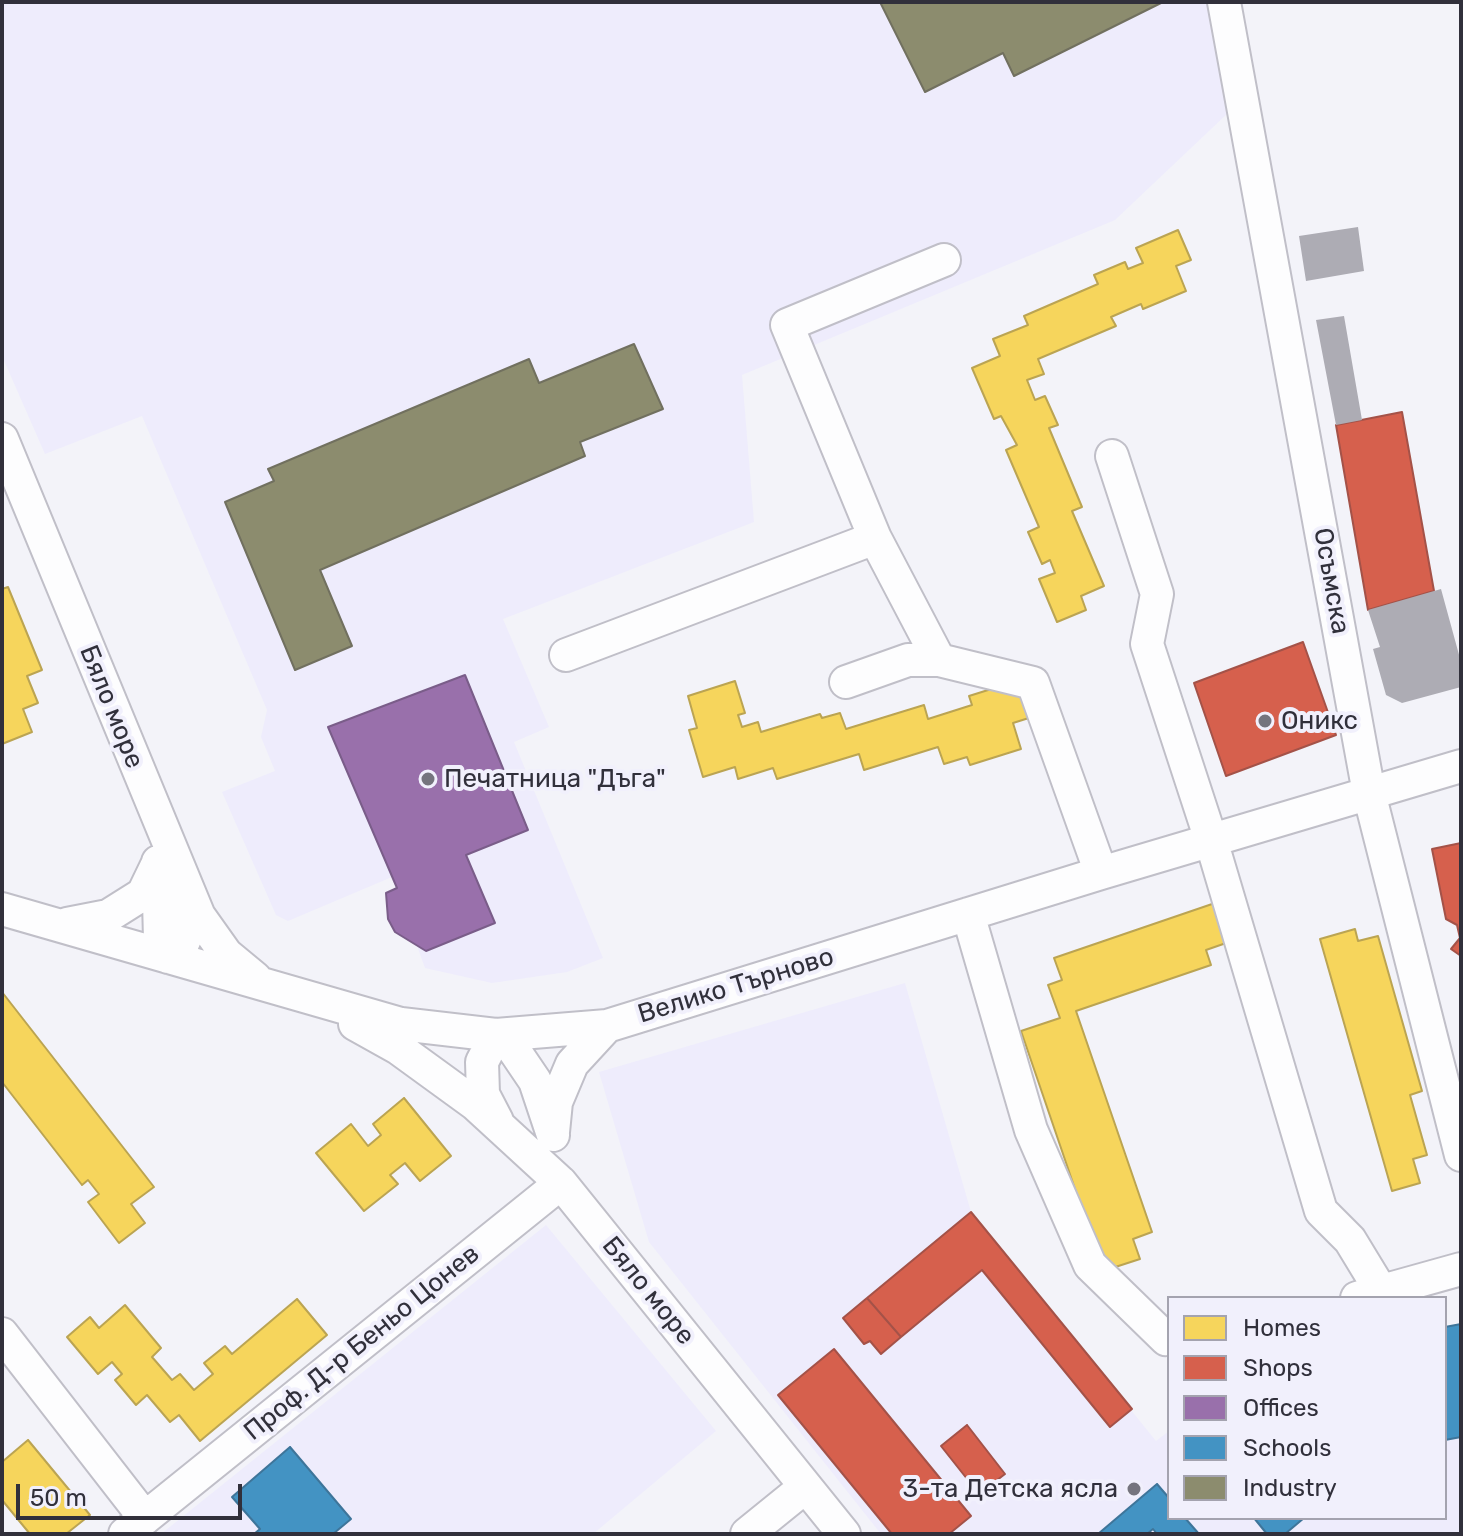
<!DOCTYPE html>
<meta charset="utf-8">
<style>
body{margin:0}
#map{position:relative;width:1463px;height:1536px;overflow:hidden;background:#f3f3f9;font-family:Rubik,sans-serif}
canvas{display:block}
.frame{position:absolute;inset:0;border:4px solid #31303b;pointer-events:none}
.legend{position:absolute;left:1167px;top:1296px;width:280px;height:224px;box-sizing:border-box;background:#f1f0fc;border:2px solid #a4a3af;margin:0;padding:10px 14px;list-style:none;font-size:24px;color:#31303b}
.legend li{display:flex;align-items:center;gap:16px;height:40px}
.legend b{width:40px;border:2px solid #a4a3af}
.scale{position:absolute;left:16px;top:1484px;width:226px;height:36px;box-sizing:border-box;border:4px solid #31303b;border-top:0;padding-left:10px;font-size:24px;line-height:28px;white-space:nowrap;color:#31303b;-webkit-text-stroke:6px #f1f0fc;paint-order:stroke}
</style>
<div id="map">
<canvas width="1463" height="1536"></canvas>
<div class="frame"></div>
<ul class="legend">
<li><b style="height:22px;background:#f6d55c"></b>Homes</li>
<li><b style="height:22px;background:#d6604d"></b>Shops</li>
<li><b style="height:22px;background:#9970ab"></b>Offices</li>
<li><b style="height:22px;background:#4393c3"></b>Schools</li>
<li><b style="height:22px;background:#8c8c6e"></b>Industry</li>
</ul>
<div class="scale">50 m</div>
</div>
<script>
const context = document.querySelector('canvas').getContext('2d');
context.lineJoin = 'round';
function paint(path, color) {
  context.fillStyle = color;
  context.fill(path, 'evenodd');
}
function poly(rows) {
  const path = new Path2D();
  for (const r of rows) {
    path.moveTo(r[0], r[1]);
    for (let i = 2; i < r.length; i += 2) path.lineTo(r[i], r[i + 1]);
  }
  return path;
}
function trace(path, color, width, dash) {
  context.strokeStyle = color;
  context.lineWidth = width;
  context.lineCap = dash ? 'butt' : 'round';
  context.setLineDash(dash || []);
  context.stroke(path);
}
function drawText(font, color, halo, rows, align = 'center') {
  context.font = font + ' Rubik,sans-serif';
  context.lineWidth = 8;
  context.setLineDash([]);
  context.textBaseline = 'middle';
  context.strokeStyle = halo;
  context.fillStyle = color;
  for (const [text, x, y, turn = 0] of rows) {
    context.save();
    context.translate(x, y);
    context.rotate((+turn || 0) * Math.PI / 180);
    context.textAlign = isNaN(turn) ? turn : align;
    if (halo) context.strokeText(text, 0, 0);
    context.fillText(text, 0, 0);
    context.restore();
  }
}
const built = poly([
 [2,2,1213,2,1228,113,1115,220,742,375,754,522,503,619,549,727,514,742,603,958,567,972,492,983,425,968,392,877,288,921,276,915,222,792,275,771,261,737,267,710,142,416,45,454,2,356],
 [905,983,971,1212,1156,1441,1169,1431,1169,1518,1445,1518,1445,1327,1461,1324,1461,1534,881,1534,649,1242,599,1072],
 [546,1225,716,1431,593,1534,161,1534]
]);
const homes = poly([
 [1178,230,1191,260,1176,266,1186,291,1143,309,1141,304,1111,317,1116,326,1038,359,1044,374,1027,380,1035,400,1045,396,1058,425,1049,428,1082,507,1072,511,1104,586,1081,596,1086,610,1057,622,1039,579,1055,573,1050,560,1042,564,1028,532,1039,527,1006,450,1017,445,1001,416,994,419,972,368,1000,356,993,339,1028,325,1024,316,1098,284,1094,275,1125,262,1128,269,1143,263,1136,248,1178,230],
 [8,587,42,670,27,676,38,703,23,709,32,732,2,744,2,589,8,587],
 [1020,680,1032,717,1013,723,1021,749,970,765,967,757,944,764,938,747,864,770,859,754,777,779,773,768,738,779,735,767,703,777,689,730,697,728,688,696,735,681,745,713,738,715,742,727,758,722,761,732,820,714,822,718,840,713,846,729,924,705,928,719,972,705,969,696,1020,680],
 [1215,903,1229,942,1206,950,1211,965,1076,1011,1152,1232,1133,1239,1140,1259,1103,1271,1021,1031,1060,1018,1048,985,1062,980,1054,958,1215,903],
 [1355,929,1358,941,1378,936,1422,1091,1410,1095,1427,1155,1413,1159,1420,1183,1392,1191,1320,939,1355,929],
 [2,992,154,1187,131,1204,145,1223,119,1243,88,1202,99,1194,88,1180,82,1185,2,1082,2,992],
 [404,1098,451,1156,420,1181,405,1163,390,1175,398,1184,364,1211,316,1153,351,1124,368,1146,381,1135,373,1124,404,1098],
 [297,1299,327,1335,200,1441,179,1415,170,1422,147,1395,136,1405,115,1380,122,1374,112,1362,98,1374,67,1337,90,1317,99,1328,125,1305,161,1348,152,1357,172,1380,180,1374,194,1390,213,1374,204,1363,225,1346,232,1354,297,1299],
 [28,1440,90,1515,66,1534,30,1534,2,1500,2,1462,28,1440]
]);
const shops = poly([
 [1402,412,1434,591,1368,610,1336,425,1402,412],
 [1303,642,1336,735,1226,776,1194,683,1303,642],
 [1461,843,1461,956,1451,949,1460,938,1457,925,1446,919,1432,849,1461,843],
 [971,1212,1132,1409,1110,1427,982,1270,901,1337,867,1298,971,1212],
 [867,1298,901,1337,881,1354,870,1341,864,1344,843,1318,867,1298],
 [834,1349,971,1516,949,1534,892,1534,778,1395,834,1349],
 [967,1425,1005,1474,979,1494,941,1446,967,1425]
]);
const offices = poly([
 [465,675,528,830,466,855,495,923,426,951,395,932,388,919,386,893,397,888,328,727,465,675]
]);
const schools = poly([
 [1461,1324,1461,1437,1445,1440,1445,1327,1461,1324],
 [290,1447,351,1519,333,1534,254,1534,260,1529,232,1497,290,1447],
 [1157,1484,1169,1498,1169,1518,1185,1518,1199,1534,1157,1534,1153,1529,1147,1534,1098,1534,1157,1484],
 [1254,1518,1304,1518,1285,1534,1267,1534,1254,1518]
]);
const industry = poly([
 [880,2,1163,2,1014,76,1003,53,925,92,880,2],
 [634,344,663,409,580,442,585,456,320,570,352,646,295,670,225,502,274,481,268,469,529,359,539,383,634,344]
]);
const building = poly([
 [1358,227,1364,271,1306,281,1299,236],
 [1344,316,1362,420,1336,425,1316,320],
 [1441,589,1461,662,1461,687,1402,703,1386,695,1373,649,1380,647,1368,610]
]);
const minor = poly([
 [1224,2,1369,793,1461,1155],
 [2,439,199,916,226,954,255,978],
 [1112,456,1157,594,1147,644,1211,840,1321,1211,1350,1240,1381,1291],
 [875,538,939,660],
 [566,655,875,538,787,325,944,260],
 [846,682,908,660,939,660,1033,683,1101,873],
 [158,862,160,939,168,957,184,941,191,918,188,893],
 [2,909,401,1024,496,1035,607,1026,1101,873,1461,766],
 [968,914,1031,1130,1090,1265,1166,1339,1169,1338],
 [67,924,108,916,143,894,158,863],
 [355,1024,398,1048,475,1104,561,1183,844,1534],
 [497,1121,483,1094,482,1062,496,1035,512,1047,535,1081,553,1135],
 [553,1132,556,1102,572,1064,607,1026],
 [1357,1298,1461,1269],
 [2,1334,145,1518],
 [125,1534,561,1183],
 [747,1534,805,1487]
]);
const markers = [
 [1265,721,8,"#75747e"],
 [428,779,8,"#75747e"],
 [1134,1489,8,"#75747e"]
];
const streetNames = [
 ["Осъмска",1331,581,80],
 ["Бяло море",111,707,68],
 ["Велико Търново",736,986,-17],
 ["Бяло море",648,1291,51],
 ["Проф. Д-р Беньо Цонев",362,1343,-39]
];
const poiNames = [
 ["Оникс",1281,721],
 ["Печатница \"Дъга\"",444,779],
 ["3-та Детска ясла",1118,1489,"right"]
];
paint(built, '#eeecfc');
paint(homes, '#f6d55c');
trace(homes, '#bba452', 2);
paint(shops, '#d6604d');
trace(shops, '#a45248', 2);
paint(offices, '#9970ab');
trace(offices, '#7a5d89', 2);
paint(schools, '#4393c3');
trace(schools, '#3e759a', 2);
paint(industry, '#8c8c6e');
trace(industry, '#71705f', 2);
paint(building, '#adacb4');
trace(minor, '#c0bfc8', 36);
trace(minor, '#fdfdfe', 32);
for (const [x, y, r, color] of markers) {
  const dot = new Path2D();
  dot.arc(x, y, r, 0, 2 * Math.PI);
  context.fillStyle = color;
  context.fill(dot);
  trace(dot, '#f1f0fc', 3);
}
drawText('26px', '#31303b', '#f1f0fc', streetNames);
drawText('26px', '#31303b', '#f1f0fc', poiNames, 'left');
</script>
